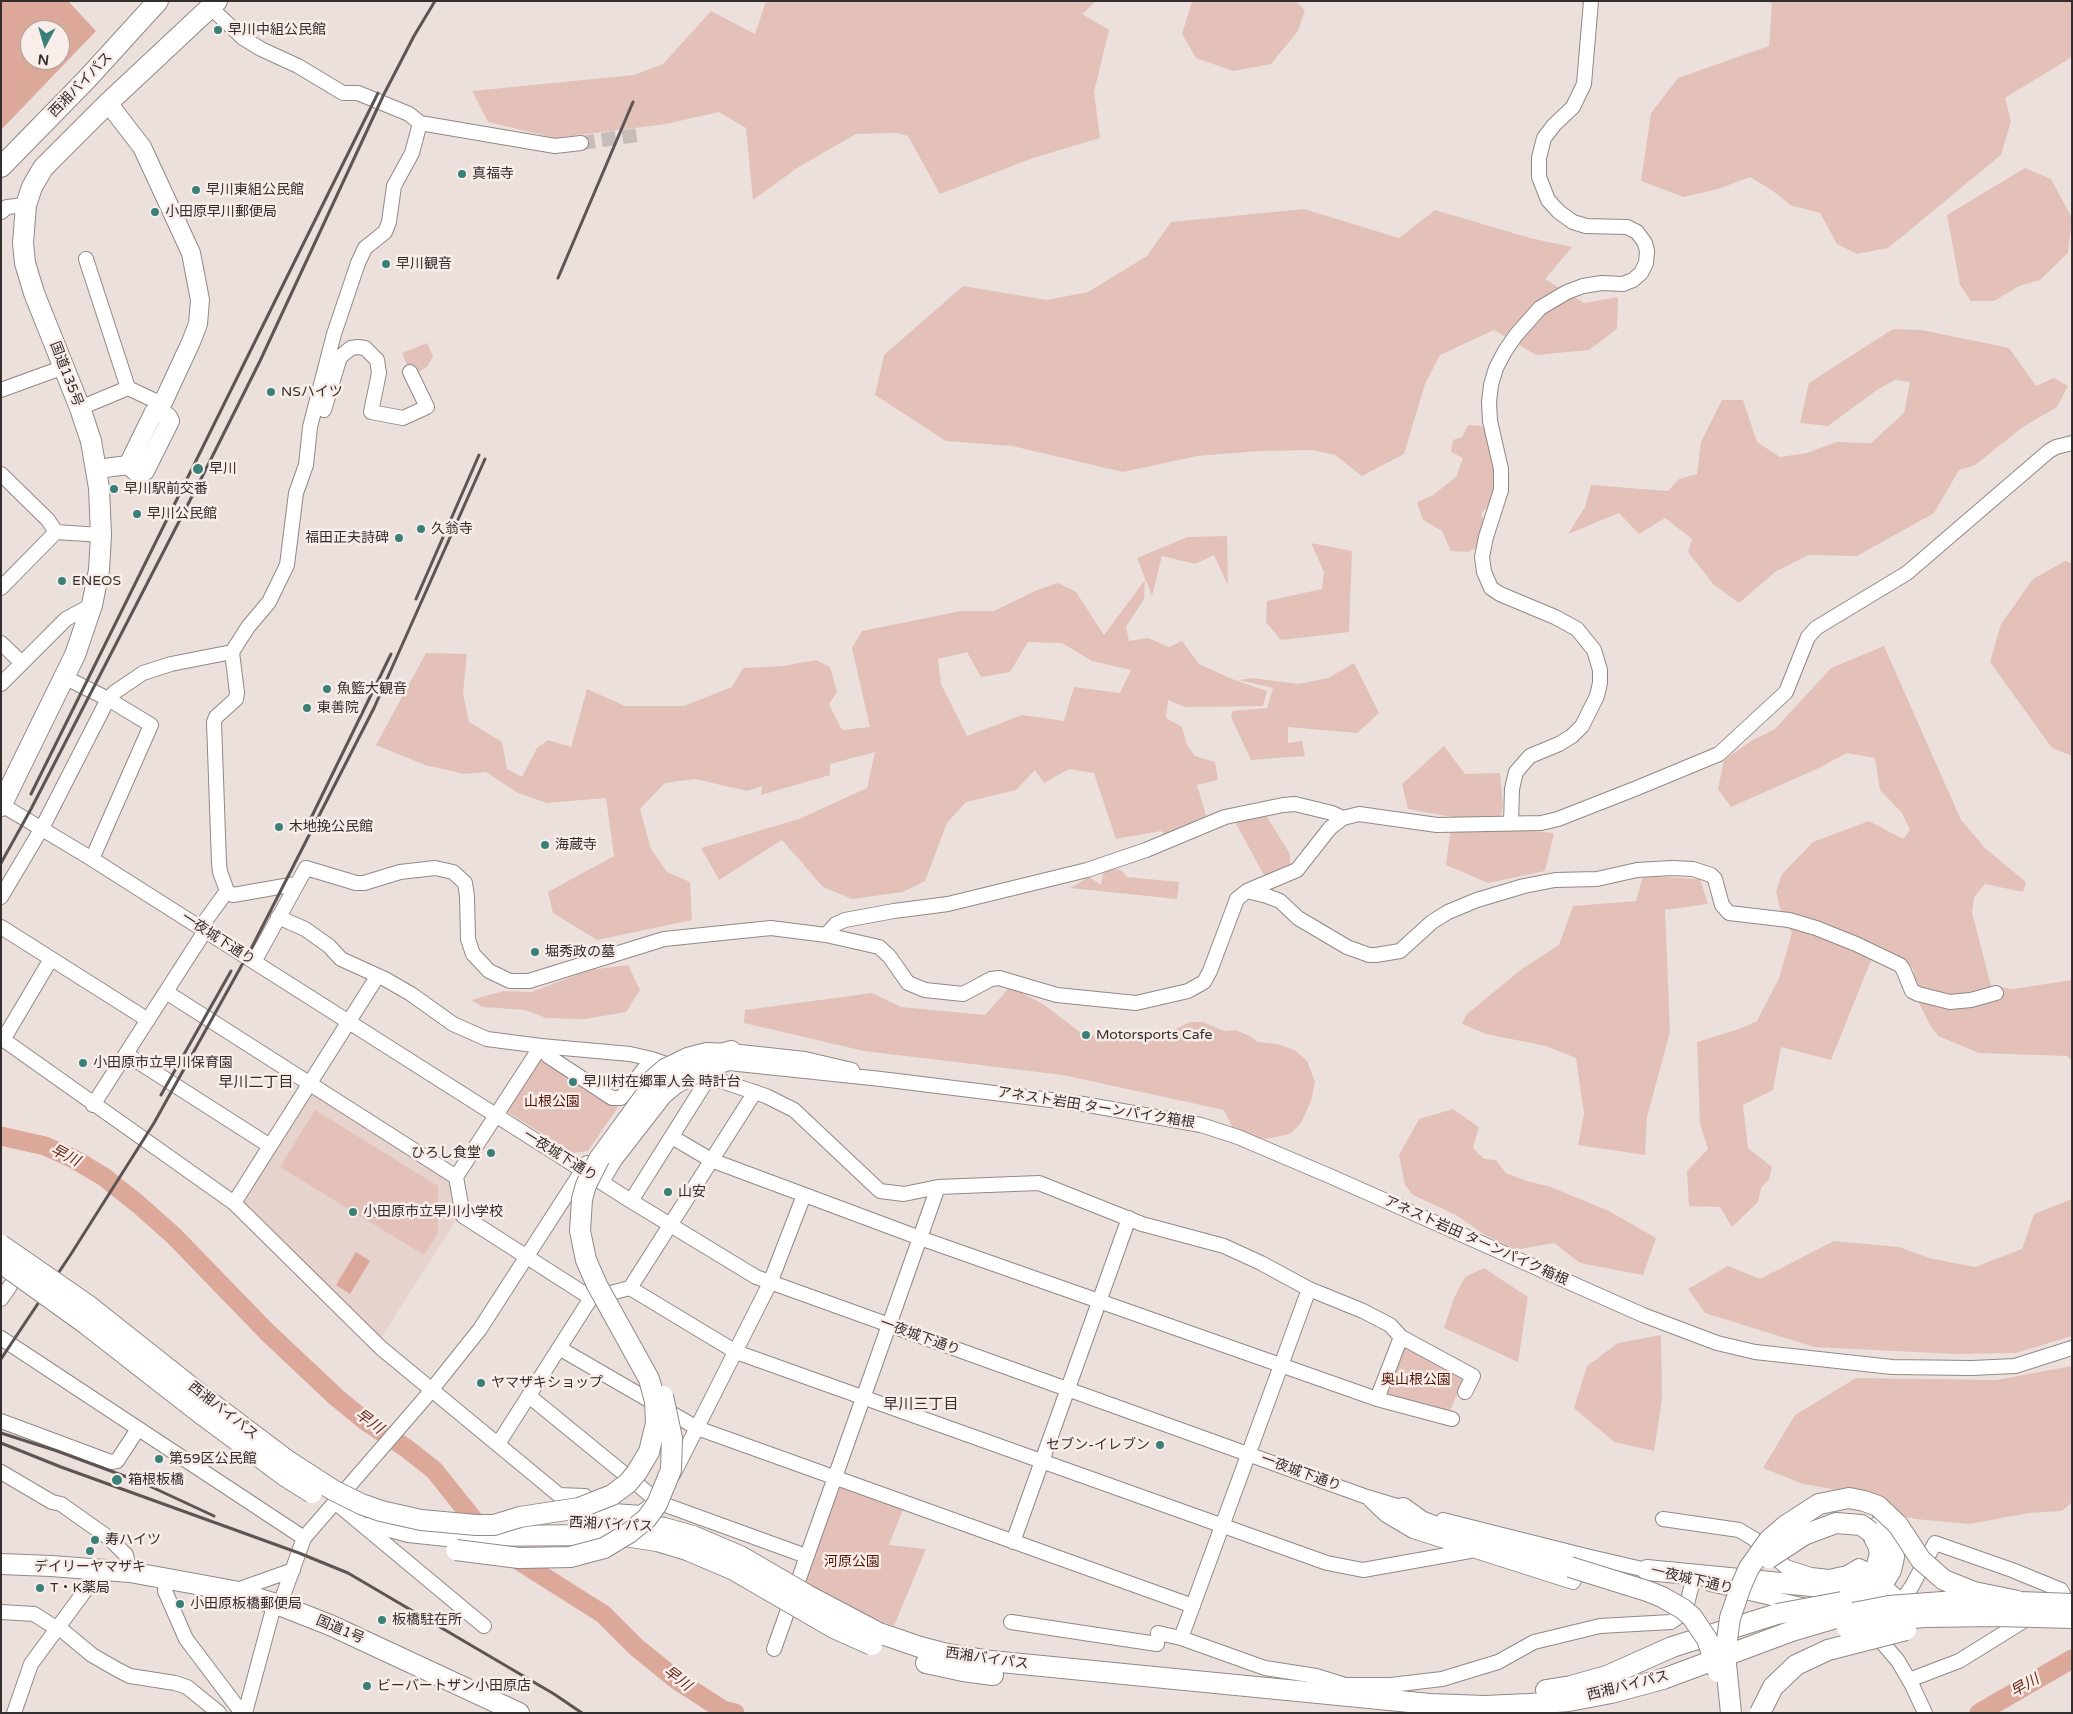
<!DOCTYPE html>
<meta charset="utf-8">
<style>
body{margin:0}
#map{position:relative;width:2073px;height:1714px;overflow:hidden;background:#ece0dd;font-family:"Varela Round",sans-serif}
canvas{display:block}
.frame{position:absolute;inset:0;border:2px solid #332e2d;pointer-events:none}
.north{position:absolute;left:20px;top:20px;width:50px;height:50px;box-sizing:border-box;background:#f9edea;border:1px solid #aaa19e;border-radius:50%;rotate:186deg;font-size:14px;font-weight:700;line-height:20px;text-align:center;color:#332e2d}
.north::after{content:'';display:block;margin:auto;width:18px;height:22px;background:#398079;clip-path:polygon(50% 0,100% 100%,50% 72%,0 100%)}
</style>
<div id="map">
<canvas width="2073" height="1714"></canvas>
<div class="frame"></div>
<div class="north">N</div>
</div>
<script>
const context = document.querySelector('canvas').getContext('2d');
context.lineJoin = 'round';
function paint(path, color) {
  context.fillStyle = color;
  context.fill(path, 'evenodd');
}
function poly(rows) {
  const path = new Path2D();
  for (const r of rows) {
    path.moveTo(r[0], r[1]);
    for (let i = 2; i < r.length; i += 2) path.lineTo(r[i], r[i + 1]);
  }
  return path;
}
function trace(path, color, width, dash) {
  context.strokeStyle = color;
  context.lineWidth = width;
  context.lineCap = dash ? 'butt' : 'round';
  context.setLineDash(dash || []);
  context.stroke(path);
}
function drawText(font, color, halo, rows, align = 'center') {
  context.font = font + ' "Varela Round","Noto Sans JP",sans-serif';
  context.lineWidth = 5;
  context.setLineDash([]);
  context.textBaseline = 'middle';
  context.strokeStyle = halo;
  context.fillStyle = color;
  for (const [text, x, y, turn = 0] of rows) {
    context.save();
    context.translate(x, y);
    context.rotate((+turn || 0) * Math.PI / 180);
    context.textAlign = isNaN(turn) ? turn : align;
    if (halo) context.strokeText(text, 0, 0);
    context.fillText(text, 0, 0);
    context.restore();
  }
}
const built = poly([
 [311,1093,450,1181,451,1183,457,1219,381,1338,377,1338,243,1205,243,1200]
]);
const green = poly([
 [766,1,1096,1,1082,14,1109,30,1094,92,1100,138,1033,158,940,194,908,136,896,133,856,134,797,168,753,200,746,128,719,112,666,124,555,138,488,122,472,91,634,75,663,64,711,11,755,34],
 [1192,1,1295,1,1305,10,1298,31,1271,64,1233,71,1196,58,1182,34],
 [1769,1,2072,1,2072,57,2005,98,2011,121,2001,155,1888,248,1857,254,1837,244,1820,213,1790,205,1773,191,1750,177,1718,189,1684,197,1641,181,1651,113,1678,78,1769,46,1772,4],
 [2025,168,2051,179,2072,218,2068,253,2040,280,2019,286,1994,301,1971,301,1960,285,1947,215],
 [1304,209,1399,238,1435,210,1530,238,1572,247,1545,279,1584,303,1618,297,1617,329,1589,350,1536,355,1494,330,1440,355,1425,384,1404,454,1362,476,1335,455,1312,450,1260,451,1197,456,1123,472,1012,446,946,441,875,395,884,355,963,286,1047,300,1088,292,1147,256,1171,222],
 [1893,329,1922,330,2009,348,2036,386,2054,378,2068,386,2057,407,2023,427,1975,465,1959,470,1934,513,1857,556,1808,555,1775,572,1739,603,1714,585,1688,552,1692,539,1665,518,1639,534,1619,513,1568,534,1585,507,1591,485,1668,491,1679,479,1697,474,1701,442,1722,400,1743,400,1757,442,1780,457,1807,453,1836,442,1871,443,1904,413,1910,382,1895,380,1877,390,1828,426,1800,423,1809,383],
 [427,343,433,356,428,366,419,372,417,368,410,372,402,353],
 [1468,425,1482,426,1486,430,1493,452,1495,478,1493,500,1481,514,1486,526,1483,544,1468,552,1451,551,1442,531,1423,520,1417,502,1433,495,1456,477,1463,458,1451,452,1453,440,1462,437],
 [1227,536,1228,586,1214,555,1195,564,1162,556,1152,596,1137,558,1188,537],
 [1311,543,1352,551,1349,632,1281,640,1266,622,1267,601,1322,589,1324,572],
 [2065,561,2072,563,2072,756,2052,748,1990,662,2001,624,2033,579],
 [1145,580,1144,599,1126,627,1129,641,1148,638,1169,647,1182,641,1199,664,1232,679,1267,691,1263,706,1185,707,1168,700,1166,718,1182,727,1187,745,1195,756,1215,762,1218,780,1197,785,1209,825,1171,840,1161,831,1116,839,1094,773,1069,769,1044,783,1035,770,1016,790,966,802,947,823,925,881,903,892,852,899,823,887,782,840,719,880,701,848,799,819,867,788,875,752,830,764,830,775,761,795,762,786,747,791,695,779,665,783,640,809,651,849,667,872,690,882,692,920,597,940,553,913,548,892,614,856,606,798,547,803,518,793,486,772,464,774,425,765,376,745,426,653,467,654,463,693,469,722,502,742,507,769,522,777,537,748,548,740,571,747,587,689,625,706,684,706,732,687,743,668,783,666,816,660,830,667,837,692,829,704,842,730,870,727,852,648,862,631,961,611,994,611,1037,590,1058,583,1076,592,1104,635],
 [1028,642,1062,643,1092,661,1131,670,1120,693,1074,687,1064,721,1022,715,967,736,941,684,938,659,967,652,981,677,1010,672],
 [1884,646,1961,820,1986,849,2026,882,2023,892,1985,884,1974,897,1972,912,1991,986,2013,989,2072,980,2072,1061,2067,1056,1979,1053,1938,1036,1930,1025,1918,1001,1913,968,1879,946,1870,963,1831,1060,1781,1047,1773,1090,1743,1105,1748,1148,1772,1167,1769,1179,1761,1188,1758,1202,1732,1227,1720,1207,1689,1206,1687,1171,1708,1149,1700,1124,1697,1042,1739,1029,1757,1021,1779,978,1792,933,1780,909,1776,891,1782,874,1813,842,1869,821,1903,839,1910,830,1902,813,1880,790,1875,758,1847,753,1819,768,1731,807,1718,789,1724,760,1751,741,1775,729,1831,668],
 [1354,663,1379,713,1357,733,1288,727,1288,743,1302,741,1305,756,1251,760,1231,717,1233,711,1267,708,1273,688,1239,680,1253,678,1298,684,1328,678],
 [1444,746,1465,774,1500,773,1503,805,1498,828,1554,833,1545,871,1488,883,1446,865,1452,817,1408,809,1402,784],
 [1265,814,1290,854,1290,865,1265,877,1234,820],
 [1104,868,1121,870,1127,877,1179,882,1177,899,1070,888,1089,877,1101,885],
 [1643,876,1700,879,1708,904,1665,910,1670,1032,1647,1117,1645,1155,1578,1145,1584,1114,1576,1058,1546,1046,1486,1034,1462,1024,1466,1015,1523,968,1559,945,1573,906,1636,901],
 [628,965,640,990,626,1012,585,1019,546,1018,525,1010,483,1007,471,1000,504,991,531,992,590,970],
 [1010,987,1043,1004,1084,1035,1161,1036,1190,1022,1203,1022,1224,1031,1235,1030,1250,1036,1257,1042,1277,1044,1295,1050,1307,1061,1315,1082,1311,1101,1301,1123,1290,1134,1266,1139,1244,1135,1232,1127,1224,1110,1063,1075,864,1051,744,1023,745,1010,872,993,901,1007,985,1015],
 [542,1058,618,1107,588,1151,573,1153,506,1111],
 [1453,1109,1479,1127,1473,1148,1484,1159,1496,1160,1506,1173,1527,1181,1551,1187,1609,1211,1656,1238,1643,1275,1580,1263,1554,1243,1515,1250,1485,1235,1456,1215,1413,1195,1405,1185,1399,1155,1419,1119],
 [315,1110,438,1186,438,1232,424,1255,280,1167],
 [2072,1199,2072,1336,2016,1353,1955,1354,1814,1347,1705,1313,1688,1289,1728,1266,1760,1279,1834,1241,1899,1247,1929,1258,1975,1267,2022,1249,2034,1214],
 [1484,1268,1528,1297,1518,1362,1444,1328,1454,1298,1465,1277],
 [1661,1335,1662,1399,1654,1451,1614,1442,1574,1408,1587,1366,1618,1343],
 [1403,1347,1464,1378,1449,1413,1386,1395],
 [2072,1366,2072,1502,2062,1511,2029,1513,1969,1524,1915,1519,1898,1515,1861,1494,1803,1484,1763,1468,1795,1415,1856,1378,1996,1380],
 [838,1484,904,1507,889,1545,926,1549,894,1626,868,1616,801,1582]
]);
const water = poly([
 [1,1,68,1,96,31,1,130],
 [30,30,60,30,60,60,30,60],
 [356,1252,370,1261,350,1294,336,1285]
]);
const river = poly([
 [1,1136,45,1146,74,1159,104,1177,138,1204,174,1236,267,1332,336,1397,364,1420,406,1448,434,1470,486,1535],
 [508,1554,603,1614,636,1647,678,1681,723,1710,735,1713],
 [1979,1713,2072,1659]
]);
const minorTunnel = poly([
 [581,143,637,135]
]);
const minor = poly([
 [211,8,243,38,261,49,298,66,343,93,358,93,409,114,420,123,555,146,581,143],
 [1,212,7,207,26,205],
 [128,388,162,404],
 [1,390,64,367],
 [80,408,128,388,86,259],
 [324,410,340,357,351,348,358,347,365,348,377,360,379,373,371,412,403,418,427,407,410,372],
 [1,474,48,520,56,532],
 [1,588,56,532,101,535],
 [1,643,22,663],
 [64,677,108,699,151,725,92,859],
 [1,684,66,619,92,605],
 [2,805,92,859,631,1201,756,1277,1367,1497,1410,1510],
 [1511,824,1512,789,1516,772,1530,756,1559,744,1572,736,1582,726,1597,696,1600,683,1600,670,1594,650,1577,629,1555,617,1500,594,1491,588,1484,572,1482,557,1486,537,1501,490,1501,469,1490,421,1489,402,1491,385,1496,368,1505,351,1516,335,1540,308,1567,292,1583,286,1602,283,1623,284,1633,280,1641,273,1646,263,1647,251,1645,243,1637,232,1627,227,1586,226,1573,222,1559,212,1548,200,1539,177,1539,158,1544,138,1554,125,1573,107,1584,84,1591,1],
 [296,884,233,895,227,891,220,872,219,863,214,722,216,717,236,699,237,693,232,652,248,627,269,602,287,565,296,493,306,465,310,427,334,334,358,263,365,248,385,232,389,222,394,186,412,153,420,123],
 [1247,891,1267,896,1280,901,1298,918,1347,947,1369,955,1376,955,1400,951,1432,922,1448,912,1477,900,1524,886,1555,880,1597,879,1637,870,1672,868,1693,869,1711,875,1715,879,1722,905,1729,913,1789,920,1816,928,1856,944,1900,965,1903,969,1912,991,1918,994,1950,1002,1971,1000,1996,993],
 [1,897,42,828,108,699,115,692,143,673,171,664,232,652],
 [278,917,305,929,329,946,341,959,385,979,411,994,453,1024,487,1039,541,1046,630,1054,652,1059],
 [1,927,148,1020],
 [200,928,227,891],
 [826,935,836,924,845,920,894,911,948,904,1087,870,1146,850,1225,817,1283,805,1295,804,1332,813,1343,818],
 [254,962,306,868,356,883,364,883,400,872,435,868,453,872,465,883,467,896,468,939,473,954,489,971,510,981,529,981,664,939,771,928,826,935,879,947,889,956,908,983,925,990,963,994,991,979,999,978,1057,995,1136,1003,1188,991,1204,982,1210,971,1237,899,1247,891,1297,870,1330,828,1343,818,1359,814,1437,825,1541,823,1558,819,1637,788,1719,754,1786,692,1808,637,1816,628,1907,573,2049,451,2056,447,2072,443],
 [166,992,456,1177],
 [1,1038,234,1203,381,1348,559,1495,585,1496,600,1510,641,1513,652,1504],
 [3,1040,51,959],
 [126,1054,270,1146],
 [677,1060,687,1055,706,1050,731,1051,805,1059,852,1070],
 [675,1067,652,1059,621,1098,612,1098,548,1056,541,1046,456,1177,463,1216,591,1298,630,1288,755,1092],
 [701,1073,729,1063,881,1079,1083,1104,1201,1125,1238,1137,1332,1177,1643,1315,1717,1343,1755,1352,1892,1367,1972,1368,2015,1366,2072,1348],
 [93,1105,205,931],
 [672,1137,711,1160,920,1238,1377,1399,1452,1419],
 [602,1182,615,1160],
 [631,1201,709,1077,766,1096,794,1110,880,1191,904,1194,938,1187,1039,1183,1142,1224,1224,1246,1261,1263,1309,1289,1363,1311,1390,1325,1401,1337,1473,1376,1465,1392],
 [234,1203,377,977],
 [630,1288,736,1352,1327,1563,1363,1570,1470,1551],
 [1309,1289,1181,1638,1265,1668,1316,1676,1345,1685,1391,1685,1442,1679,1498,1662,1534,1642,1600,1626,1671,1622,1685,1612,1693,1580],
 [1,1299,10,1286],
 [1,1338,304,1538],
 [559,1348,697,1428,1193,1606],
 [529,1396,660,1503,806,1556],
 [1377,1399,1401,1337],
 [1,1421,111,1462,117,1461,138,1429],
 [498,1444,591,1298],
 [1,1472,52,1502,61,1504,109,1538,126,1555,130,1572],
 [673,1475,770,1283,804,1195],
 [1371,1501,1386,1515,1413,1531,1573,1582,1582,1564],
 [335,1502,484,1626],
 [1663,1519,1739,1530,1754,1539,1786,1567,1811,1575,1829,1577,1847,1573,1859,1566,1865,1569],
 [1443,1520,1586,1556,1655,1572],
 [1013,1542,1129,1218],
 [165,1577,165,1591,186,1639,242,1713],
 [1710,1584,1806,1606],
 [1888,1589,1902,1601],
 [234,1591,293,1570],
 [1896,1609,1912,1586,1935,1543,2012,1570,2061,1590,2063,1594],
 [1,1612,34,1614,56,1628],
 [1011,1622,1157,1644,1158,1633,1181,1638],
 [57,1626,92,1655,118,1670,130,1676,175,1683,187,1687,219,1713],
 [1871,1634,1881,1641,1898,1661,1912,1685,1925,1713],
 [774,1649,938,1187],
 [1909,1680,1959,1661,2030,1617],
 [14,1713,31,1664,101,1569],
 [245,1713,272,1613,279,1605,283,1596,304,1538,425,1398,480,1329,587,1163]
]);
const major = poly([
 [108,103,142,147,191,253,200,300,198,324,191,342,159,411,154,412,128,465],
 [97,469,128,465,136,472,142,473,145,471,170,421,168,417,159,411]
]);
const highway = poly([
 [1,167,87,79,158,1],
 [1,806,75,655,92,605,99,570,101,535,99,488,91,441,80,408,34,293,25,263,23,243,26,205,32,187,43,168,108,103,217,1],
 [688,1065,731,1051],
 [1403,1508,1421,1521,1444,1530,1570,1567],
 [375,1523,409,1532,446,1536,618,1535,657,1541,687,1550],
 [626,1523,664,1528,693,1536],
 [1,1564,51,1566,130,1572,234,1591,279,1605,330,1625,519,1713],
 [1647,1570,1832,1588,1850,1588,1866,1581,1876,1569,1880,1553,1878,1545,1871,1532],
 [1861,1597,1877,1590,1885,1580,1891,1570,1894,1557,1893,1545,1889,1535,1881,1524],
 [879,1633,920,1647,943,1653,991,1661,1430,1704,1484,1706,1529,1704,1569,1701,1611,1693,1663,1679],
 [926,1663,963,1671,993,1675],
 [1546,1690,1571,1686,1607,1676,1672,1647,1777,1614]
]);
const rail = poly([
 [558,278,633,102],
 [416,599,479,455],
 [31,794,378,93],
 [311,818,391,654],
 [1,863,31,809,204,473,260,361,384,94,414,36,435,1],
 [161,1095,231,971],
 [1,1359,71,1254,154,1123,253,945,374,708,485,459],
 [1,1433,57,1451,143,1483,214,1516],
 [1,1443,61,1467,299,1553,348,1573,554,1694,582,1713]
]);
const minorBridge = poly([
 [649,1079,664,1066,677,1060],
 [615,1160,664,1097,677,1086,701,1073]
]);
const highwayBridge = poly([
 [1,1245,89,1306,214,1405,288,1461,333,1490,361,1504,381,1511,421,1520,476,1525,494,1525,520,1517,579,1508,612,1495,628,1483,637,1472,649,1452,656,1423,655,1401,649,1379,597,1285,586,1260,580,1231,582,1199,586,1185,599,1159,645,1096,655,1085,667,1076,688,1065],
 [1,1263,86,1324,204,1416,285,1476,312,1493],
 [693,1536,740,1556,807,1595,879,1633],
 [456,1550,519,1558,570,1557,604,1548,629,1533,647,1518,657,1504,671,1470,672,1438,663,1396],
 [687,1550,734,1570,834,1628,872,1645],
 [1769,1558,1804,1535,1836,1523,1861,1525,1871,1532],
 [1570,1567,1647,1591,1662,1597,1683,1609,1692,1617,1707,1639,1718,1672],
 [1777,1614,1842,1602],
 [1847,1628,1893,1620,1924,1617,1999,1616,2072,1618],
 [1663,1679,1792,1631,1853,1613,1889,1606,1969,1600,2072,1604],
 [1731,1713,1726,1664,1726,1647,1730,1618,1741,1586,1749,1568,1769,1540,1785,1526,1819,1504,1849,1498,1864,1501,1878,1506,1898,1525,1921,1560,1944,1580,1974,1592,2018,1601],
 [1760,1713,1773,1687,1796,1665,1828,1650,1906,1630]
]);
const markers = [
 [218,30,5,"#398079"],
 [462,174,5,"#398079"],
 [196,190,5,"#398079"],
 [155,212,5,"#398079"],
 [386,264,5,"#398079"],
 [271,392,5,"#398079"],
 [198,469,6,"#398079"],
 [114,489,5,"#398079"],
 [137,514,5,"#398079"],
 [421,529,5,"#398079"],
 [399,538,5,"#398079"],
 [62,581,5,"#398079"],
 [327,689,5,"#398079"],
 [307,708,5,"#398079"],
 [279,827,5,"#398079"],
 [545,845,5,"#398079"],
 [535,952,5,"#398079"],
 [1086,1035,5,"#398079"],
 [83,1063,5,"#398079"],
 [573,1082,5,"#398079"],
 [491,1153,5,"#398079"],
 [668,1192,5,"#398079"],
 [353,1212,5,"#398079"],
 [481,1383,5,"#398079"],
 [1160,1445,5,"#398079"],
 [159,1459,5,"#398079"],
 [117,1480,6,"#398079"],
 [95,1540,5,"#398079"],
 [90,1551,5,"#398079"],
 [40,1588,5,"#398079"],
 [180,1604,5,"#398079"],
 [382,1620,5,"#398079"],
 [367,1686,5,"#398079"]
];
const poiNames = [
 ["早川中組公民館",228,30],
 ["真福寺",472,174],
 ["早川東組公民館",206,190],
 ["小田原早川郵便局",165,212],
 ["早川観音",396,264],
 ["NSハイツ",281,392],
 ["早川",209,469],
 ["早川駅前交番",124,489],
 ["早川公民館",147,514],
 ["久翁寺",431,529],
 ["福田正夫詩碑",389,538,"right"],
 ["ENEOS",72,581],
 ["魚籃大観音",337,689],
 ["東善院",317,708],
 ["木地挽公民館",289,827],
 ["海蔵寺",555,845],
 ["堀秀政の墓",545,952],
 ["Motorsports Cafe",1096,1035],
 ["小田原市立早川保育園",93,1063],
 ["早川村在郷軍人会 時計台",583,1082],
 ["ひろし食堂",481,1153,"right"],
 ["山安",678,1192],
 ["小田原市立早川小学校",363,1212],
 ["ヤマザキショップ",491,1383],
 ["セブン-イレブン",1150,1445,"right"],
 ["第59区公民館",169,1459],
 ["箱根板橋",128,1480],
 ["寿ハイツ",105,1540],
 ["デイリーヤマザキ",90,1567,"center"],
 ["T・K薬局",50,1588],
 ["小田原板橋郵便局",190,1604],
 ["板橋駐在所",392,1620],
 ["ビーバートザン小田原店",377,1686]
];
const streetNames = [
 ["西湘バイパス",81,85,-46],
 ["国道135号",66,374,69],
 ["一夜城下通り",218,939,33],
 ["アネスト岩田 ターンパイク箱根",1096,1108,9],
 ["一夜城下通り",560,1156,32],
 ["アネスト岩田 ターンパイク箱根",1476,1241,24],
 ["一夜城下通り",920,1337,20],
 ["西湘バイパス",223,1411,38],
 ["一夜城下通り",1301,1473,20],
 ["西湘バイパス",611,1525,3],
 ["一夜城下通り",1692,1580,13],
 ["国道1号",340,1630,23],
 ["西湘バイパス",987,1659,8],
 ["西湘バイパス",1628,1686,-14]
];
const parkNames = [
 ["山根公園",552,1102],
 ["奥山根公園",1416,1380],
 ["河原公園",852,1562]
];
const neighbourhoodNames = [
 ["早川二丁目",256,1083],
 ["早川三丁目",921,1405]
];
const waterNames = [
 ["早川",65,1156,27],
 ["早川",369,1422,36],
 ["早川",677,1679,37],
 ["早川",2025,1686,-30]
];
paint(built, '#e6d3cd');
paint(green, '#e3c1b8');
paint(water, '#dca899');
trace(river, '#dca899', 19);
trace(minorTunnel, '#c7bcba', 14, [14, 7]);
trace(minor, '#928885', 16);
trace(major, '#928885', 20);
trace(highway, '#928885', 22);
trace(minor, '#fff', 14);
trace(major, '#fff', 18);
trace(highway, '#fff', 20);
trace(rail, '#5c5554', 3);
trace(minorBridge, '#928885', 16, []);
trace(highwayBridge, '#928885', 22, []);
trace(minorBridge, '#fff', 14);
trace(highwayBridge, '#fff', 20);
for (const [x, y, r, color] of markers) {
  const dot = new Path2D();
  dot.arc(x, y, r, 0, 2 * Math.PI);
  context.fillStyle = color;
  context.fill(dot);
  trace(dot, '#f9edea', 2);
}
drawText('14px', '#332e2d', '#f9edea', poiNames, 'left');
drawText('14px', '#332e2d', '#f9edea', streetNames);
drawText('14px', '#551704', '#f9edea', parkNames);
drawText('15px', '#332e2d', '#f9edea', neighbourhoodNames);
drawText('italic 15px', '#672815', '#f9edea', waterNames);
</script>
